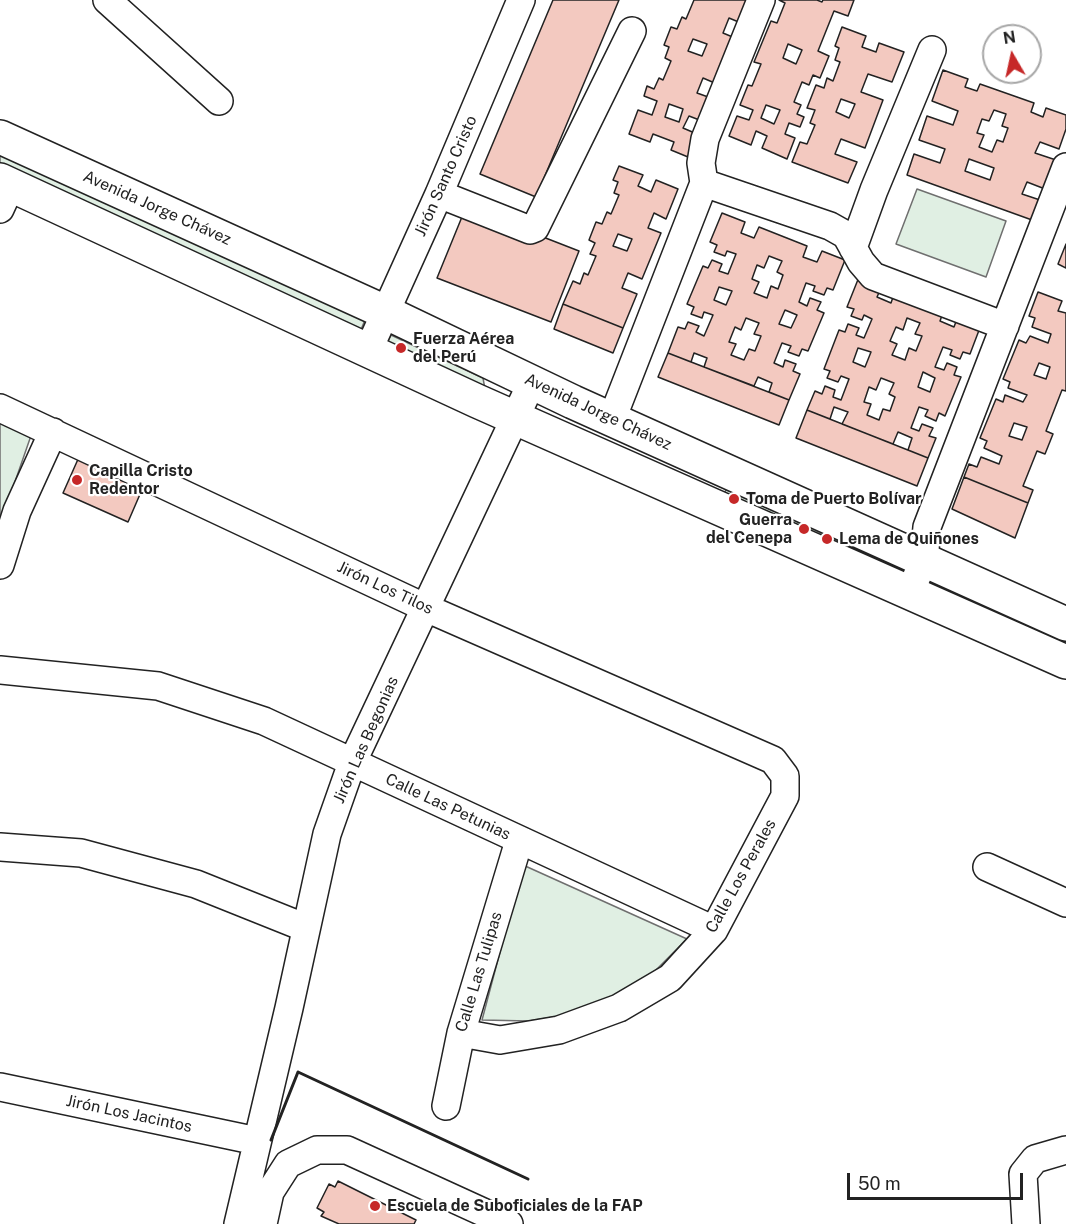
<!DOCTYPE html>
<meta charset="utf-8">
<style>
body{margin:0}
#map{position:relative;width:1066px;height:1224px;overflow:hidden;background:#fff;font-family:"Public Sans",sans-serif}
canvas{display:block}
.north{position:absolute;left:982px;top:24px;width:60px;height:60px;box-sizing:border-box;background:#fff;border:2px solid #a7a7a7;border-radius:50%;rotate:351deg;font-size:16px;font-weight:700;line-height:24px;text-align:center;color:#222}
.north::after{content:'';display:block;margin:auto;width:21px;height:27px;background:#c62828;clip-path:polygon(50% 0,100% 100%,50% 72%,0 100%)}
.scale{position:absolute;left:847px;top:1173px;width:176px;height:27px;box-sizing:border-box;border:3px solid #222;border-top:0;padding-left:8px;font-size:18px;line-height:21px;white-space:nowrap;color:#222;-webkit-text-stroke:4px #fff;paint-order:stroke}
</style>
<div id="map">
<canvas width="1066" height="1224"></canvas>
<div class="north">N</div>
<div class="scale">50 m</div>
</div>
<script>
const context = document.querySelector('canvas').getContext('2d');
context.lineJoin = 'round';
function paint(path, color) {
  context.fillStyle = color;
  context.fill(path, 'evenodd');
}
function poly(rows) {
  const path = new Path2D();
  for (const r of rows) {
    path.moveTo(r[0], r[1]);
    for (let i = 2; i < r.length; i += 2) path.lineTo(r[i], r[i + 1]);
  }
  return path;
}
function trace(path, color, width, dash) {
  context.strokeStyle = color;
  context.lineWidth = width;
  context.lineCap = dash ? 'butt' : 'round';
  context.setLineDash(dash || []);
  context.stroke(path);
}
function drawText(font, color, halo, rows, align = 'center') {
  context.font = font + ' "Public Sans",sans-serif';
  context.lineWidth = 4.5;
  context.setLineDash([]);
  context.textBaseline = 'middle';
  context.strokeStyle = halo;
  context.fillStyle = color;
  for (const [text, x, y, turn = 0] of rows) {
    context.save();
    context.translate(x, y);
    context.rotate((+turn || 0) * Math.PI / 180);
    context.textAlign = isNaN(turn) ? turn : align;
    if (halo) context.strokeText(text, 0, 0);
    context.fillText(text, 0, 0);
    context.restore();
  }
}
const green = poly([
 [0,152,365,320,360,332,0,166,0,152],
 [917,189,1006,221,986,277,896,244,917,189],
 [391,335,483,378,486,395,385,347,391,335],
 [0,413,34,427,0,525,0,413],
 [727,488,906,567,901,579,721,499,727,488],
 [523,865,687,939,641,985,565,1015,529,1021,482,1020,523,865]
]);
const building = poly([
 [553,0,619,0,536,197,480,174,553,0],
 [694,0,750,0,741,23,729,18,723,33,735,38,717,84,703,78,697,93,711,98,702,121,689,116,683,128,697,134,688,157,671,150,674,142,653,134,650,142,629,134,638,110,652,115,657,101,644,96,647,86,654,89,659,78,663,80,671,61,665,58,669,47,664,45,671,27,677,29,682,17,686,19,694,0],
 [693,39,707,44,702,56,688,51,693,39],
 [669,104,683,109,679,122,665,117,669,104],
 [817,0,822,2,823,0,854,0,848,16,834,11,818,51,829,56,820,78,813,75,809,85,802,82,794,102,801,105,797,114,804,117,800,127,789,123,785,134,795,138,787,159,762,148,767,136,756,131,751,145,729,136,737,116,749,120,753,110,740,105,748,85,752,86,761,64,754,62,771,21,777,23,785,3,779,0,817,0],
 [788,44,802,50,796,64,783,58,788,44],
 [766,105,780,110,774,124,761,118,766,105],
 [842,27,866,36,862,47,876,52,879,43,904,52,892,82,868,74,861,92,883,100,865,148,841,139,835,154,857,162,848,183,792,162,800,142,807,144,815,125,810,123,815,110,807,108,816,85,824,88,827,78,833,81,840,62,835,60,839,48,835,46,842,27],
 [841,99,855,104,849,118,836,112,841,99],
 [943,70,968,79,965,87,977,91,980,84,1034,103,1031,112,1043,117,1046,108,1066,115,1066,129,1059,149,1040,142,1035,153,1056,160,1045,189,1027,182,1022,194,1040,200,1032,220,907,175,914,154,940,163,945,149,919,140,927,116,953,125,958,111,932,101,943,70],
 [994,110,1006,114,1002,126,1008,128,1003,142,997,140,992,152,979,147,984,135,977,133,982,119,989,121,994,110],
 [969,159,994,168,990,180,965,171,969,159],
 [619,166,643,175,638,186,651,192,656,180,678,189,666,219,654,213,648,228,661,233,642,279,628,273,622,288,637,294,623,328,563,304,573,281,580,284,584,273,588,275,596,256,590,254,595,243,589,240,596,222,602,224,607,212,611,214,619,195,614,193,618,182,613,180,619,166],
 [618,234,632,239,627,251,613,246,618,234],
 [466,207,579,251,551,322,437,278,466,207],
 [722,213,745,222,741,233,754,238,759,227,807,246,803,257,817,262,822,251,845,260,833,290,827,288,824,295,813,291,815,286,806,283,799,302,807,306,810,298,821,302,817,310,824,313,808,351,802,349,799,356,788,352,791,346,782,343,774,363,783,367,785,360,796,364,793,371,800,374,789,400,769,392,772,383,758,377,754,386,704,367,707,358,694,353,691,362,668,353,678,327,685,329,688,322,699,326,696,332,704,336,713,315,704,312,702,318,691,314,694,307,687,304,703,266,708,268,712,260,722,264,719,271,728,274,736,254,727,251,725,256,714,252,717,245,710,242,722,213],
 [769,256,782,261,777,272,783,275,778,289,771,286,767,298,754,293,759,282,752,279,757,265,764,268,769,256],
 [719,287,732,291,726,305,714,300,719,287],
 [785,310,797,315,791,328,779,324,785,310],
 [746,318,759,323,754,334,761,336,755,351,749,349,744,360,731,355,736,344,729,342,735,327,741,330,746,318],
 [1066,244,1066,268,1058,264,1066,244],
 [859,277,882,286,877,297,891,303,895,291,944,310,940,321,954,327,958,316,981,325,970,354,963,352,960,359,950,355,952,350,943,347,935,367,944,370,947,363,957,367,954,375,961,377,945,416,939,413,936,421,925,416,928,410,919,407,911,428,919,431,922,424,933,428,929,436,936,438,928,458,908,450,912,438,898,432,893,444,842,424,848,412,834,407,830,419,807,410,815,391,822,394,825,386,835,390,833,397,841,400,849,379,841,376,838,382,827,378,830,371,824,369,839,330,845,332,848,324,859,328,856,335,864,338,872,319,864,315,862,320,851,316,854,309,847,307,859,277],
 [907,318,920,323,915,334,922,336,916,351,909,348,905,360,892,355,897,344,890,341,896,327,903,330,907,318],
 [858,348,871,352,865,367,853,362,858,348],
 [923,372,935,378,930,392,918,387,923,372],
 [881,378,894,383,889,394,895,397,890,411,883,409,879,420,867,415,871,404,864,402,869,387,876,390,881,378],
 [1038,292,1062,301,1058,311,1066,313,1066,391,1062,390,1046,431,1053,434,1045,454,1037,451,1023,486,1033,490,1028,503,964,477,969,464,977,467,981,457,999,464,1002,456,984,448,987,441,980,438,996,399,1003,402,1005,395,1023,402,1027,395,1008,388,1010,382,1003,379,1019,340,1026,343,1030,336,1048,343,1051,334,1032,327,1035,318,1029,316,1038,292],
 [1039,363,1050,367,1046,379,1034,375,1039,363],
 [1014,423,1027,427,1022,440,1009,436,1014,423],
 [563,304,623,328,613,353,554,329,563,304],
 [668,353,789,400,779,425,658,377,668,353],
 [807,410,928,458,917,486,796,438,807,410],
 [79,457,144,485,128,522,63,493,79,457],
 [964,477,1028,503,1015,538,952,509,964,477],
 [338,1181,416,1220,414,1224,339,1224,321,1216,324,1212,317,1208,329,1184,335,1187,338,1181]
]);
const minor = poly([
 [107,0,219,101],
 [704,183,830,226,846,235,861,262,873,276,1005,326],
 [439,194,530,230,535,228,632,31],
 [0,209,11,185],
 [853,248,874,190,932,50],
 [368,351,439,194,521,0],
 [0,408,426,608,773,760,785,776,785,796,714,930,670,978,619,1008,559,1030,500,1040,461,1033],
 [612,419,704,183,701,163,705,139,761,0],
 [0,565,17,511,53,432],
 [910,592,924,560,927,527,1066,167],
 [0,670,158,686,264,721,714,930],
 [0,847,81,853,196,884,306,928],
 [987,867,1066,903],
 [0,1087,257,1141],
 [446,1106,461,1033,519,841],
 [238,1224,289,1008,327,834,352,763,532,382],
 [263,1224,270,1192,288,1164,317,1150,347,1150,509,1224],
 [1026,1224,1023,1174,1035,1159,1066,1150]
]);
const major = poly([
 [0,137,385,312,573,402,1066,624],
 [0,180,477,401,1066,662]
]);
const wall = poly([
 [271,1140,298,1072,528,1179]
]);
const markers = [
 [401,348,6,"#c62828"],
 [77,480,6,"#c62828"],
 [734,499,6,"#c62828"],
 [804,529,6,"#c62828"],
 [827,539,6,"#c62828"],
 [375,1206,6,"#c62828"]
];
const streetNames = [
 ["Jirón Santo Cristo",446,176,-66],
 ["Avenida Jorge Chávez",157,208,24],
 ["Avenida Jorge Chávez",598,412,25],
 ["Jirón Los Tilos",385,588,25],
 ["Jirón Las Begonias",366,740,-66],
 ["Calle Las Petunias",448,807,25],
 ["Calle Los Perales",741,876,-61],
 ["Calle Las Tulipas",479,972,-73],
 ["Jirón Los Jacintos",129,1114,12]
];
const poiNames = [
 ["Fuerza Aérea",413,339],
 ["del Perú",413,357],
 ["Capilla Cristo",89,471],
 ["Redentor",89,489],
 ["Toma de Puerto Bolívar",746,499],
 ["Guerra",792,520,"right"],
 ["del Cenepa",792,538,"right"],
 ["Lema de Quiñones",839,539],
 ["Escuela de Suboficiales de la FAP",387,1206]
];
paint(green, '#e0efe3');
trace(green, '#6f6f6f', 1.5);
paint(building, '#f3c9c0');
trace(building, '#222', 1.5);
trace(minor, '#222', 30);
trace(major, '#222', 36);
trace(minor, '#fff', 27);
trace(major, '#fff', 33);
trace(wall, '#222', 3);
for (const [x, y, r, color] of markers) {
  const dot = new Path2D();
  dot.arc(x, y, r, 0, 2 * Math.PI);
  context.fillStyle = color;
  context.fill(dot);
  trace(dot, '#fff', 2);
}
drawText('16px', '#222', '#fff', streetNames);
drawText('bold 16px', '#222', '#fff', poiNames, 'left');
</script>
